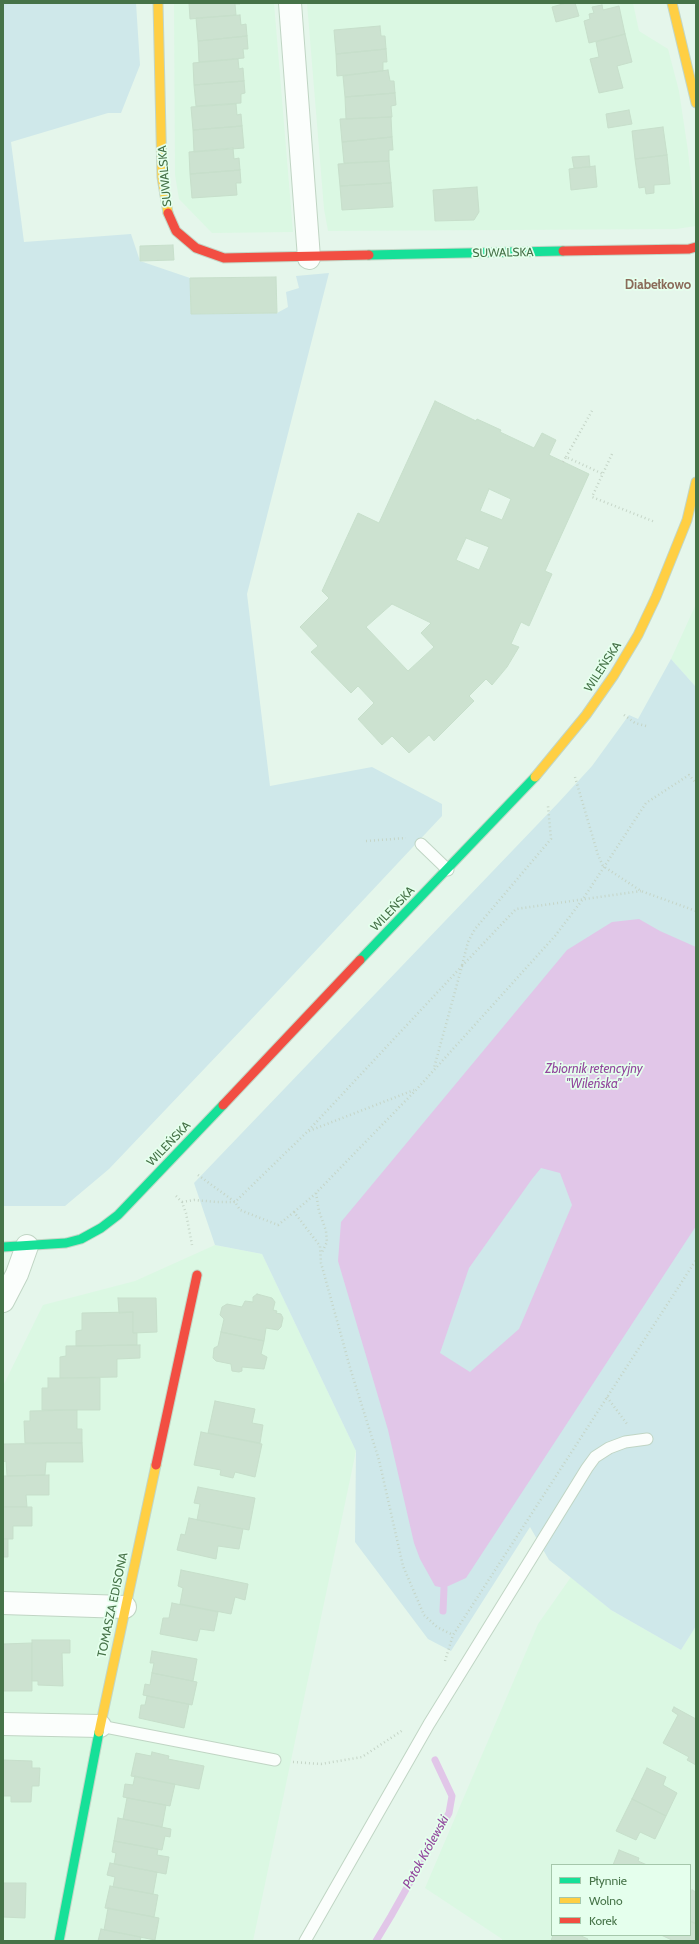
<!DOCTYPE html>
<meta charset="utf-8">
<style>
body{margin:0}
#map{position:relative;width:699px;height:1944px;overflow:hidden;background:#e5f6eb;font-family:Cabin,sans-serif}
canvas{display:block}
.frame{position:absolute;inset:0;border:4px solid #467348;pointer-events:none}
.legend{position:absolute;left:551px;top:1864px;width:140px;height:72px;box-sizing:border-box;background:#e5ffed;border:1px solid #a5c7ab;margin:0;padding:5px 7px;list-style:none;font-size:12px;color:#467348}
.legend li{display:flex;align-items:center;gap:8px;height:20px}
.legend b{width:20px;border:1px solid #a5c7ab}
</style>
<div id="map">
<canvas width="699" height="1944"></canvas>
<div class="frame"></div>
<ul class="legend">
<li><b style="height:5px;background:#16e098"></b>Płynnie</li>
<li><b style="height:5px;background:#ffcf43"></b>Wolno</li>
<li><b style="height:5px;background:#f24e42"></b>Korek</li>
</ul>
</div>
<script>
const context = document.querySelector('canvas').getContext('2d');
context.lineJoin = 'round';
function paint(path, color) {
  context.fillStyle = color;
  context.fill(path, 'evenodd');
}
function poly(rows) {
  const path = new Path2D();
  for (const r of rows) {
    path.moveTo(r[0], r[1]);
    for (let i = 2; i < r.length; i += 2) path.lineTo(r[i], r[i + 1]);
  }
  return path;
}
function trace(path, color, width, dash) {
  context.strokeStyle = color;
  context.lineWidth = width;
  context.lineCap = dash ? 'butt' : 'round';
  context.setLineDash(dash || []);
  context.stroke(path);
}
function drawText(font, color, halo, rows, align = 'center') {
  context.font = font + ' Cabin,sans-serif';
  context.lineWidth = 3.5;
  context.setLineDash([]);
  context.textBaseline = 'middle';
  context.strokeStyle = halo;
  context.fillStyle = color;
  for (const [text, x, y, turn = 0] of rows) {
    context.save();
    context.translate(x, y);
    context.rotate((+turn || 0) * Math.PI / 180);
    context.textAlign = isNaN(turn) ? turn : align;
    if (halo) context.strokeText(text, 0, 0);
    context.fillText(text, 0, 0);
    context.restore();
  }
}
const residential = poly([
 [174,3,274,3,293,232,212,233,179,199,175,175],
 [307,3,633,3,639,31,668,49,679,91,688,151,696,226,676,229,328,231,324,209],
 [696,604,696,687,671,659],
 [215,1245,262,1254,356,1451,253,1941,3,1941,3,1386,43,1305,135,1281],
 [571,1577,611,1610,681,1650,696,1626,696,1941,502,1941,502,1939,425,1888,538,1624],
 [552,1865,690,1865,690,1935,552,1935]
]);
const green = poly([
 [3,3,136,3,140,65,121,113,108,113,11,142,24,242,131,234,140,261,190,278,191,314,277,313,288,307,286,292,299,288,296,276,329,273,247,594,270,786,372,767,442,804,442,816,246,1025,109,1169,65,1206,3,1206],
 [671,659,696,687,696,1626,681,1650,611,1610,549,1560,530,1527,451,1651,428,1639,355,1542,356,1451,262,1254,215,1245,194,1183,559,802,592,766,629,715,638,719]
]);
const water = poly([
 [639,919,660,931,696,947,696,1226,466,1578,444,1588,435,1586,420,1559,414,1543,388,1430,338,1261,341,1222,567,950,612,922],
 [541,1168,560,1173,572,1205,519,1329,470,1372,440,1353,469,1268,532,1179]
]);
const stream = poly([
 [443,1611,444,1588],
 [376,1941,391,1916,449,1813,452,1796,435,1760]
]);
const building = poly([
 [189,3,239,3,240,4,235,4,236,15,190,19,189,3],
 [566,3,575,3,579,16,556,22,552,7,566,3],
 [602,5,603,10,619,6,625,34,589,43,584,21,590,19,589,14,594,13,592,7,602,5],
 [240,15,241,25,246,24,247,36,198,41,196,18,240,15],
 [380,26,381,36,385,36,386,49,336,54,334,30,380,26],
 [625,34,632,62,617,66,623,88,599,93,590,59,599,57,596,42,625,34],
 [247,36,248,49,243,49,244,58,199,62,198,41,247,36],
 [386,49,387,62,383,62,383,71,337,76,336,54,386,49],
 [238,59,239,69,243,68,244,81,194,85,193,63,238,59],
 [388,70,390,81,394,81,395,93,345,97,343,76,388,70],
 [244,81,245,93,241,94,241,103,196,106,194,85,244,81],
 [395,93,396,105,391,106,392,117,346,119,345,97,395,93],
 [236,104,237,115,241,114,242,126,193,130,191,107,236,104],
 [629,110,632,124,608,128,606,114,629,110],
 [391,117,392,137,342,142,340,119,391,117],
 [242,126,244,148,194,152,193,130,242,126],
 [663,127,667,155,635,159,632,131,663,127],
 [392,137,393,150,389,150,389,161,344,163,342,142,392,137],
 [233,148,234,159,239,158,240,170,190,174,189,152,233,148],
 [667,155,670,184,654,185,654,193,646,194,645,187,639,188,635,159,667,155],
 [589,156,590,167,574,168,572,157,589,156],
 [389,161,391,183,340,186,338,164,389,161],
 [595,166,597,187,571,190,569,169,595,166],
 [240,170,241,183,236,183,237,195,192,198,190,174,240,170],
 [391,183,393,207,342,210,340,186,391,183],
 [477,187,479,212,474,220,435,221,433,190,477,187],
 [173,245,174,260,140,261,140,246,173,245],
 [276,277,277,313,191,314,190,278,276,277],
 [435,401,476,421,477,419,501,430,500,432,534,448,542,433,556,440,549,455,589,474,545,571,552,574,529,626,521,622,511,644,519,647,507,667,492,685,486,679,469,696,474,701,434,741,429,735,409,753,392,736,382,745,358,719,374,703,358,686,351,693,311,652,318,646,300,627,329,598,322,591,358,513,379,523,435,401],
 [489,489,511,499,502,520,480,511,489,489],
 [466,538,489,547,479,570,456,560,466,538],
 [392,604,431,623,421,633,434,647,408,671,366,627,392,604],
 [257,1294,272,1298,275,1302,273,1310,277,1311,276,1313,281,1314,283,1318,281,1327,278,1330,266,1328,264,1341,221,1332,224,1319,220,1315,222,1307,227,1304,242,1307,245,1301,253,1302,253,1297,257,1294],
 [118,1298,156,1298,157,1332,133,1333,133,1312,119,1313,118,1298],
 [133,1312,133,1333,137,1333,137,1345,76,1346,76,1331,82,1330,82,1313,133,1312],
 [221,1332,264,1341,261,1354,267,1357,264,1369,242,1367,242,1371,239,1372,232,1371,231,1364,216,1361,213,1358,214,1348,218,1346,221,1332],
 [140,1345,140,1358,117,1359,117,1377,60,1378,60,1357,66,1356,66,1346,140,1345],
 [48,1378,100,1378,100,1410,42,1410,42,1388,48,1388,48,1378],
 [215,1401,255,1409,252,1423,263,1425,260,1443,208,1433,215,1401],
 [77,1410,77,1429,82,1429,82,1443,25,1443,24,1421,30,1421,30,1411,77,1410],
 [201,1432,262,1444,255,1477,235,1472,233,1478,220,1475,221,1470,194,1465,201,1432],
 [82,1443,83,1462,46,1462,45,1475,7,1476,6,1461,3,1462,3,1444,82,1443],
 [49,1475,49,1495,26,1495,27,1507,3,1507,3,1476,49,1475],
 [198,1487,255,1498,249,1530,197,1520,200,1504,194,1503,198,1487],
 [3,1507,32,1507,32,1526,13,1526,13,1539,3,1539,3,1507],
 [189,1518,243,1529,239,1549,218,1546,216,1559,177,1550,181,1534,185,1535,189,1518],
 [3,1539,8,1539,8,1557,3,1557,3,1539],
 [181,1570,248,1584,245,1600,235,1597,231,1614,180,1604,183,1588,178,1586,181,1570],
 [172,1603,218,1612,214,1631,200,1629,197,1641,160,1634,163,1618,169,1618,172,1603],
 [32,1640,70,1640,70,1653,62,1653,63,1686,38,1685,38,1681,32,1681,32,1640],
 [32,1643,32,1691,3,1691,3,1644,32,1643],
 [152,1651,197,1659,193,1681,152,1673,154,1663,150,1663,152,1651],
 [152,1673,197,1682,192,1705,143,1695,145,1684,150,1685,152,1673],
 [147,1696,189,1704,184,1728,139,1718,141,1705,145,1705,147,1696],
 [674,1707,696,1719,696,1765,687,1760,689,1757,663,1743,678,1715,672,1711,674,1707],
 [152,1752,169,1756,168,1759,204,1766,199,1789,131,1776,136,1753,151,1756,152,1752],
 [3,1760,32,1761,32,1768,40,1768,39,1786,32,1786,31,1802,11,1802,11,1796,3,1796,3,1760],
 [647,1768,666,1777,663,1785,677,1793,666,1816,632,1799,647,1768],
 [135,1776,175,1784,170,1806,123,1797,125,1784,133,1785,135,1776],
 [127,1798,166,1805,162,1827,123,1819,127,1798],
 [632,1799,666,1816,655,1839,640,1832,636,1840,616,1831,632,1799],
 [118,1818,171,1829,170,1837,165,1836,162,1850,114,1841,118,1818],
 [114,1841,158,1849,157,1855,169,1857,166,1874,114,1864,116,1853,112,1852,114,1841],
 [619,1850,639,1858,638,1861,647,1865,613,1865,619,1850],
 [110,1863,157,1872,153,1894,113,1887,115,1877,107,1875,110,1863],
 [3,1883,26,1883,25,1918,3,1917,3,1883],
 [110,1886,158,1895,154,1917,105,1908,110,1886],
 [692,1890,696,1892,696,1924,690,1921,690,1895,692,1890],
 [108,1908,159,1918,155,1940,104,1930,108,1908],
 [690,1921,696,1924,696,1941,674,1941,661,1935,690,1935,690,1921],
 [101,1929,141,1937,140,1941,98,1941,101,1929],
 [553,1935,579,1935,588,1939,587,1941,551,1941,553,1935]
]);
const path = poly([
 [612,454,592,497,655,522],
 [566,457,593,409],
 [563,462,566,457,603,474],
 [624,715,635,723,646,726],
 [575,777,598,855,603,866,641,891,696,911],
 [366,841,406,838],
 [462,965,468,942,475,929,551,839,548,806],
 [462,966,516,909,641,891],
 [309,1131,414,1090],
 [198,1175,235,1202,240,1210,278,1225,294,1212,320,1246,321,1263,351,1371,379,1460,403,1566,424,1615,437,1627,453,1635],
 [316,1193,319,1211,326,1231,327,1242,321,1254],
 [176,1196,182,1202,186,1213,192,1245],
 [182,1202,194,1200,217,1202,235,1202,307,1132,462,966,434,1068],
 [294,1212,314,1195,416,1090,555,936,583,899,646,803,689,775,696,783],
 [607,1397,627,1424],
 [445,1661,453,1635,696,1260],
 [293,1762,321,1764,362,1757,403,1730]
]);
const lane = poly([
 [421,844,448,870],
 [100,1726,275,1760],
 [305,1941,429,1724,587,1468,595,1457,609,1448,625,1442,647,1439]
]);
const street = poly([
 [290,3,309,258],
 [3,1301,17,1274,27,1246],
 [3,1603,125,1607],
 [3,1724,100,1726]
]);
const fast = poly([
 [369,255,563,251],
 [360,960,535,777],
 [3,1247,66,1243,81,1239,101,1228,118,1215,223,1105],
 [59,1941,99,1732]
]);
const slow = poly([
 [158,3,162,177,168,213],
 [672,3,696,103],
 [535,777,586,715,614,675,638,635,656,597,687,520,696,482],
 [99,1732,156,1465]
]);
const jam = poly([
 [168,213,176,231,196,248,224,258,369,255],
 [563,251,689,249,696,247],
 [223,1105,360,960],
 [156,1465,197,1275]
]);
const streetNames = [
 ["SUWALSKA",165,176,-95],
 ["SUWALSKA",503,253,-1],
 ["WILEŃSKA",603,667,-57],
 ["WILEŃSKA",393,909,-46],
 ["WILEŃSKA",169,1144,-46],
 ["TOMASZA EDISONA",113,1605,-78]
];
const neighbourhoodNames = [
 ["Diabełkowo",658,285]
];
const waterNames = [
 ["Zbiornik retencyjny",594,1069],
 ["\"Wileńska\"",594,1084],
 ["Potok Królewski",426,1852,-61]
];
paint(residential, '#dbf8e3');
paint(green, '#cfe8ea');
paint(water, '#e1c6e8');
trace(stream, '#e1c6e8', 7);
paint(building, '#cce2d0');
trace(building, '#c7dfcb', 1);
trace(lane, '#c0d5c4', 13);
trace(street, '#c0d5c4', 24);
trace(fast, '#c2d6c6', 11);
trace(slow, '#c2d6c6', 11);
trace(jam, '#c2d6c6', 11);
trace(path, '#c5d5c7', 2.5, [1, 3]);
trace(lane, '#fbfefc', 11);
trace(street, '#fbfefc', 22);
trace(fast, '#16e098', 9);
trace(slow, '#ffcf43', 9);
trace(jam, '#f24e42', 9);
drawText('12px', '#467348', '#e5ffed', streetNames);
drawText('bold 13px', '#8a6b59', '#e5ffed', neighbourhoodNames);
drawText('italic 13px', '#92479d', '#e5ffed', waterNames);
</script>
